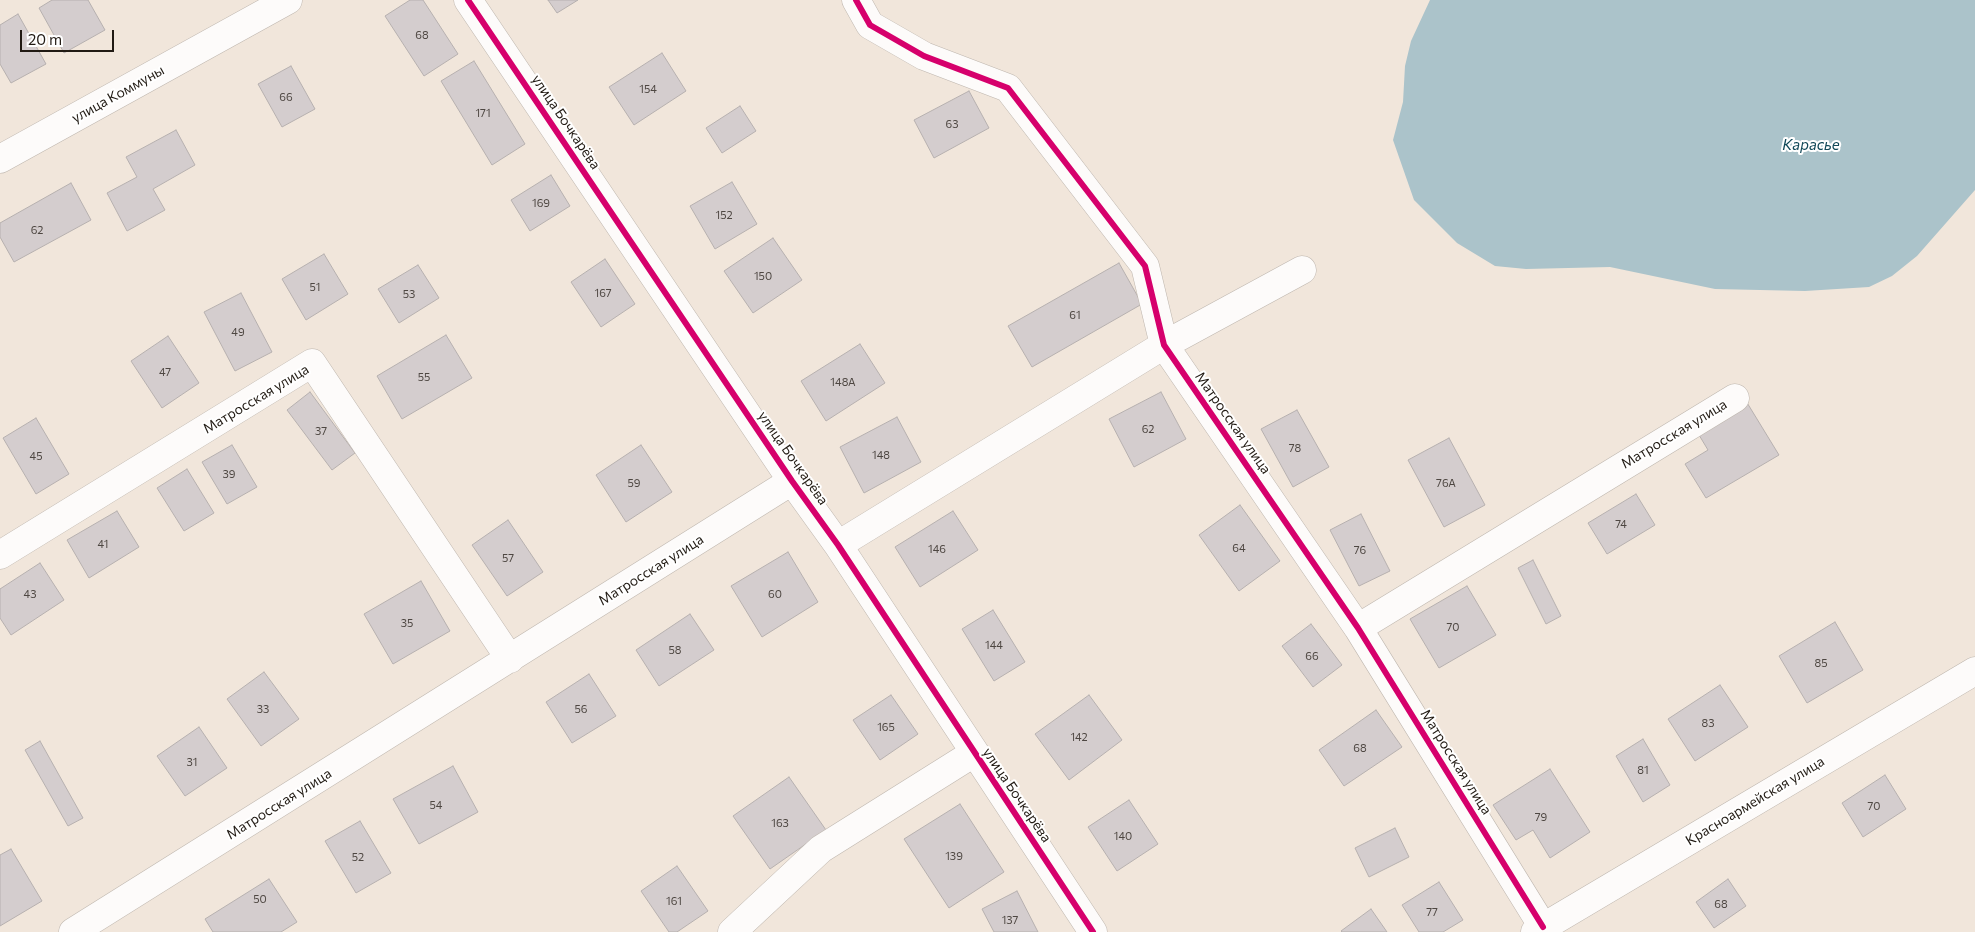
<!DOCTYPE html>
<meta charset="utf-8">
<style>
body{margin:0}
#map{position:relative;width:1975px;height:932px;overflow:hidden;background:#f1e6db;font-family:Commissioner,sans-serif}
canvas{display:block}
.scale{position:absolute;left:20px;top:30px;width:94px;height:22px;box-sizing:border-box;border:2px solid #211a13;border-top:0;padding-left:6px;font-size:15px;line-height:18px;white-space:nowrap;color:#211a13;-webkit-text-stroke:4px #fff;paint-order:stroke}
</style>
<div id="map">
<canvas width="1975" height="932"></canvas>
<div class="scale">20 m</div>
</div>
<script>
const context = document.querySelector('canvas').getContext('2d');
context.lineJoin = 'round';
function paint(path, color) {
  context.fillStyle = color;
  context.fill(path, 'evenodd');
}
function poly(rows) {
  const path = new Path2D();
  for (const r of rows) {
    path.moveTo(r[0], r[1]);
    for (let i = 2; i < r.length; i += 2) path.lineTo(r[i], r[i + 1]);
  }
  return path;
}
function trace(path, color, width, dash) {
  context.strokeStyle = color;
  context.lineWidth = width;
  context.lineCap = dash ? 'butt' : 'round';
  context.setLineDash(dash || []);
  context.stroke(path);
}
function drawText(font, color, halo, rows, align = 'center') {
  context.font = font + ' Commissioner,sans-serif';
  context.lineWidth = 4;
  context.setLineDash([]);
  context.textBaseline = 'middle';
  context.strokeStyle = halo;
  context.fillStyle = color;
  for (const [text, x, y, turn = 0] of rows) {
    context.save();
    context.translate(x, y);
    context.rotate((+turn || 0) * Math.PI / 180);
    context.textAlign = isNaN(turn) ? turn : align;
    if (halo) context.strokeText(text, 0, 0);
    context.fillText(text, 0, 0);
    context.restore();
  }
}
const water = poly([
 [1430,0,1975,0,1975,190,1917,256,1892,276,1869,287,1805,291,1715,289,1610,267,1526,269,1495,266,1457,243,1414,200,1393,140,1403,102,1405,66,1411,41]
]);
const building = poly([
 [52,0,88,0,105,30,64,53,39,8,52,0],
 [410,0,423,0,458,54,424,76,385,16,410,0],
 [548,0,578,0,557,13,548,0],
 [18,14,46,64,11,83,0,64,0,25,18,14],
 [662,53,686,91,634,125,609,87,662,53],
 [474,61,525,144,492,165,441,81,474,61],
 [291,66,315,109,282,127,258,84,291,66],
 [969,91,989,128,934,158,914,120,969,91],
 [740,106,756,131,722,153,706,128,740,106],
 [176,130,195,165,153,189,165,210,127,231,107,193,137,177,126,157,176,130],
 [551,175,570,206,530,231,511,200,551,175],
 [732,182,757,224,715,249,690,206,732,182],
 [71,183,91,220,14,262,0,237,0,223,71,183],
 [773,238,802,280,753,313,724,271,773,238],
 [324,254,348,294,306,320,282,279,324,254],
 [605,259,635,304,601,327,571,282,605,259],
 [1119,263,1142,304,1032,367,1008,326,1119,263],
 [418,265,439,298,399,323,378,289,418,265],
 [241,293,272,352,235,371,204,312,241,293],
 [446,335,472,378,402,419,377,376,446,335],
 [168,336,199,383,162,408,131,361,168,336],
 [860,344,885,383,826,421,801,381,860,344],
 [310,392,355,453,332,470,287,410,310,392],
 [1161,392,1186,439,1134,467,1109,419,1161,392],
 [1746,401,1779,455,1706,498,1685,464,1708,450,1696,430,1746,401],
 [1297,410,1329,467,1293,487,1261,429,1297,410],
 [897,417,921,462,864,493,840,447,897,417],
 [36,418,69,474,36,494,3,438,36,418],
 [1449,438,1485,505,1444,527,1408,460,1449,438],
 [232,445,257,487,227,504,202,462,232,445],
 [641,445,672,492,626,522,596,475,641,445],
 [187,469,214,513,184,531,157,488,187,469],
 [1636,494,1655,525,1607,554,1588,523,1636,494],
 [1240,505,1280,561,1239,591,1199,535,1240,505],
 [117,511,139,547,89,578,67,540,117,511],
 [953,511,978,550,920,587,895,547,953,511],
 [1361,514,1390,571,1359,586,1330,530,1361,514],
 [508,520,543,572,507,596,472,545,508,520],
 [788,552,818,602,762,637,731,586,788,552],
 [1533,560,1561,616,1546,624,1518,568,1533,560],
 [40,563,64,600,11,635,0,618,0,589,40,563],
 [421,581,450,631,393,664,364,614,421,581],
 [1467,586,1496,635,1439,668,1410,619,1467,586],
 [993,610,1025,662,994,681,962,629,993,610],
 [690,614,714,650,659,686,636,650,690,614],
 [1835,622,1863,670,1807,703,1779,656,1835,622],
 [1311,624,1342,665,1313,687,1282,646,1311,624],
 [264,672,299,719,261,746,227,699,264,672],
 [589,674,616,716,572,743,546,702,589,674],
 [1720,685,1748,727,1695,761,1668,719,1720,685],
 [891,695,918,734,880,760,853,720,891,695],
 [1089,695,1122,740,1069,780,1035,734,1089,695],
 [1376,710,1402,747,1344,786,1319,750,1376,710],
 [199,727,227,768,185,796,157,756,199,727],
 [1643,739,1670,785,1643,802,1616,756,1643,739],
 [40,741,83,818,68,826,25,750,40,741],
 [453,766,478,812,419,844,393,799,453,766],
 [1550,769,1590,832,1550,858,1533,830,1516,840,1493,805,1550,769],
 [1885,775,1906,809,1863,837,1842,803,1885,775],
 [789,777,826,830,770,869,733,816,789,777],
 [1129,800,1158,844,1117,871,1088,827,1129,800],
 [960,804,1004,872,949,908,904,839,960,804],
 [360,821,391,873,356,893,325,841,360,821],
 [1395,828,1409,857,1369,877,1355,848,1395,828],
 [11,849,42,901,0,926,0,855,11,849],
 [677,866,708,911,677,932,669,932,641,891,677,866],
 [269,879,297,922,281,932,213,932,205,919,269,879],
 [1728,879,1746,906,1714,928,1696,902,1728,879],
 [1439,882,1463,920,1443,932,1419,932,1402,905,1439,882],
 [1017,891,1038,932,994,932,982,909,1017,891],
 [1371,909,1387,932,1342,932,1341,931,1371,909]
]);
const minor = poly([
 [468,0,792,481,838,545,1093,932],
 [856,0,870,25,924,56,1008,88,1145,266,1164,345,1358,628,1543,927],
 [838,545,1164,345,1302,270],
 [0,555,312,363,510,659],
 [1358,628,1735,398],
 [73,932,792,481],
 [732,932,821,849,974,753],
 [1535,932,1975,671]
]);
const primary = poly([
 [0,159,288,0]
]);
const cycleway = poly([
 [468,0,792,481,838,545,1093,932],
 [856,0,870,25,924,56,1008,88,1145,266,1164,345,1358,628,1543,927]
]);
const numberNames = [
 ["68",422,35],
 ["154",648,89],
 ["66",286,97],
 ["171",483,113],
 ["63",952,124],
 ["169",541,203],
 ["152",724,215],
 ["62",37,230],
 ["150",763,276],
 ["51",315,287],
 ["167",603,293],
 ["53",409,294],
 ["61",1075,315],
 ["49",238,332],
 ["47",165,372],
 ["55",424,377],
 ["148А",843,382],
 ["62",1148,429],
 ["37",321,431],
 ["78",1295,448],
 ["148",881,455],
 ["45",36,456],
 ["39",229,474],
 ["59",634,483],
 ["76А",1446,483],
 ["74",1621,524],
 ["41",103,544],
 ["64",1239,548],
 ["146",937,549],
 ["76",1360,550],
 ["57",508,558],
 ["43",30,594],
 ["60",775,594],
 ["35",407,623],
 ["70",1453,627],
 ["144",994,645],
 ["58",675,650],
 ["66",1312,656],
 ["85",1821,663],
 ["33",263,709],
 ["56",581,709],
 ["83",1708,723],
 ["165",886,727],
 ["142",1079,737],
 ["68",1360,748],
 ["31",192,762],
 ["81",1643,770],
 ["54",436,805],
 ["70",1874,806],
 ["79",1541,817],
 ["163",780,823],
 ["140",1123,836],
 ["139",954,856],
 ["52",358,857],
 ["50",260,899],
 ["161",674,901],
 ["68",1721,904],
 ["77",1432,912],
 ["137",1010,920]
];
const streetNames = [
 ["улица Коммуны",118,94,-29],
 ["улица Бочкарёва",566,122,56],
 ["Матросская улица",256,399,-31],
 ["Матросская улица",1233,423,55],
 ["Матросская улица",1674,434,-31],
 ["улица Бочкарёва",793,458,55],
 ["Матросская улица",651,570,-32],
 ["Матросская улица",1456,762,58],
 ["улица Бочкарёва",1017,795,56],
 ["Красноармейская улица",1755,801,-31],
 ["Матросская улица",279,804,-32]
];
const waterNames = [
 ["Карасье",1811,145]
];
paint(water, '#abc3ca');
paint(building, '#d4cdce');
trace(building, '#b6b0af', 1);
trace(minor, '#beb6ae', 29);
trace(primary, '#beb6ae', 29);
trace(minor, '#fdfbfa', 28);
trace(primary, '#fdfbfa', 28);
trace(cycleway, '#d6006c', 6);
drawText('11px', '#4e4742', null, numberNames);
drawText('14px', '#211a13', '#fff', streetNames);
drawText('italic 15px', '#114858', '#fff', waterNames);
</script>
